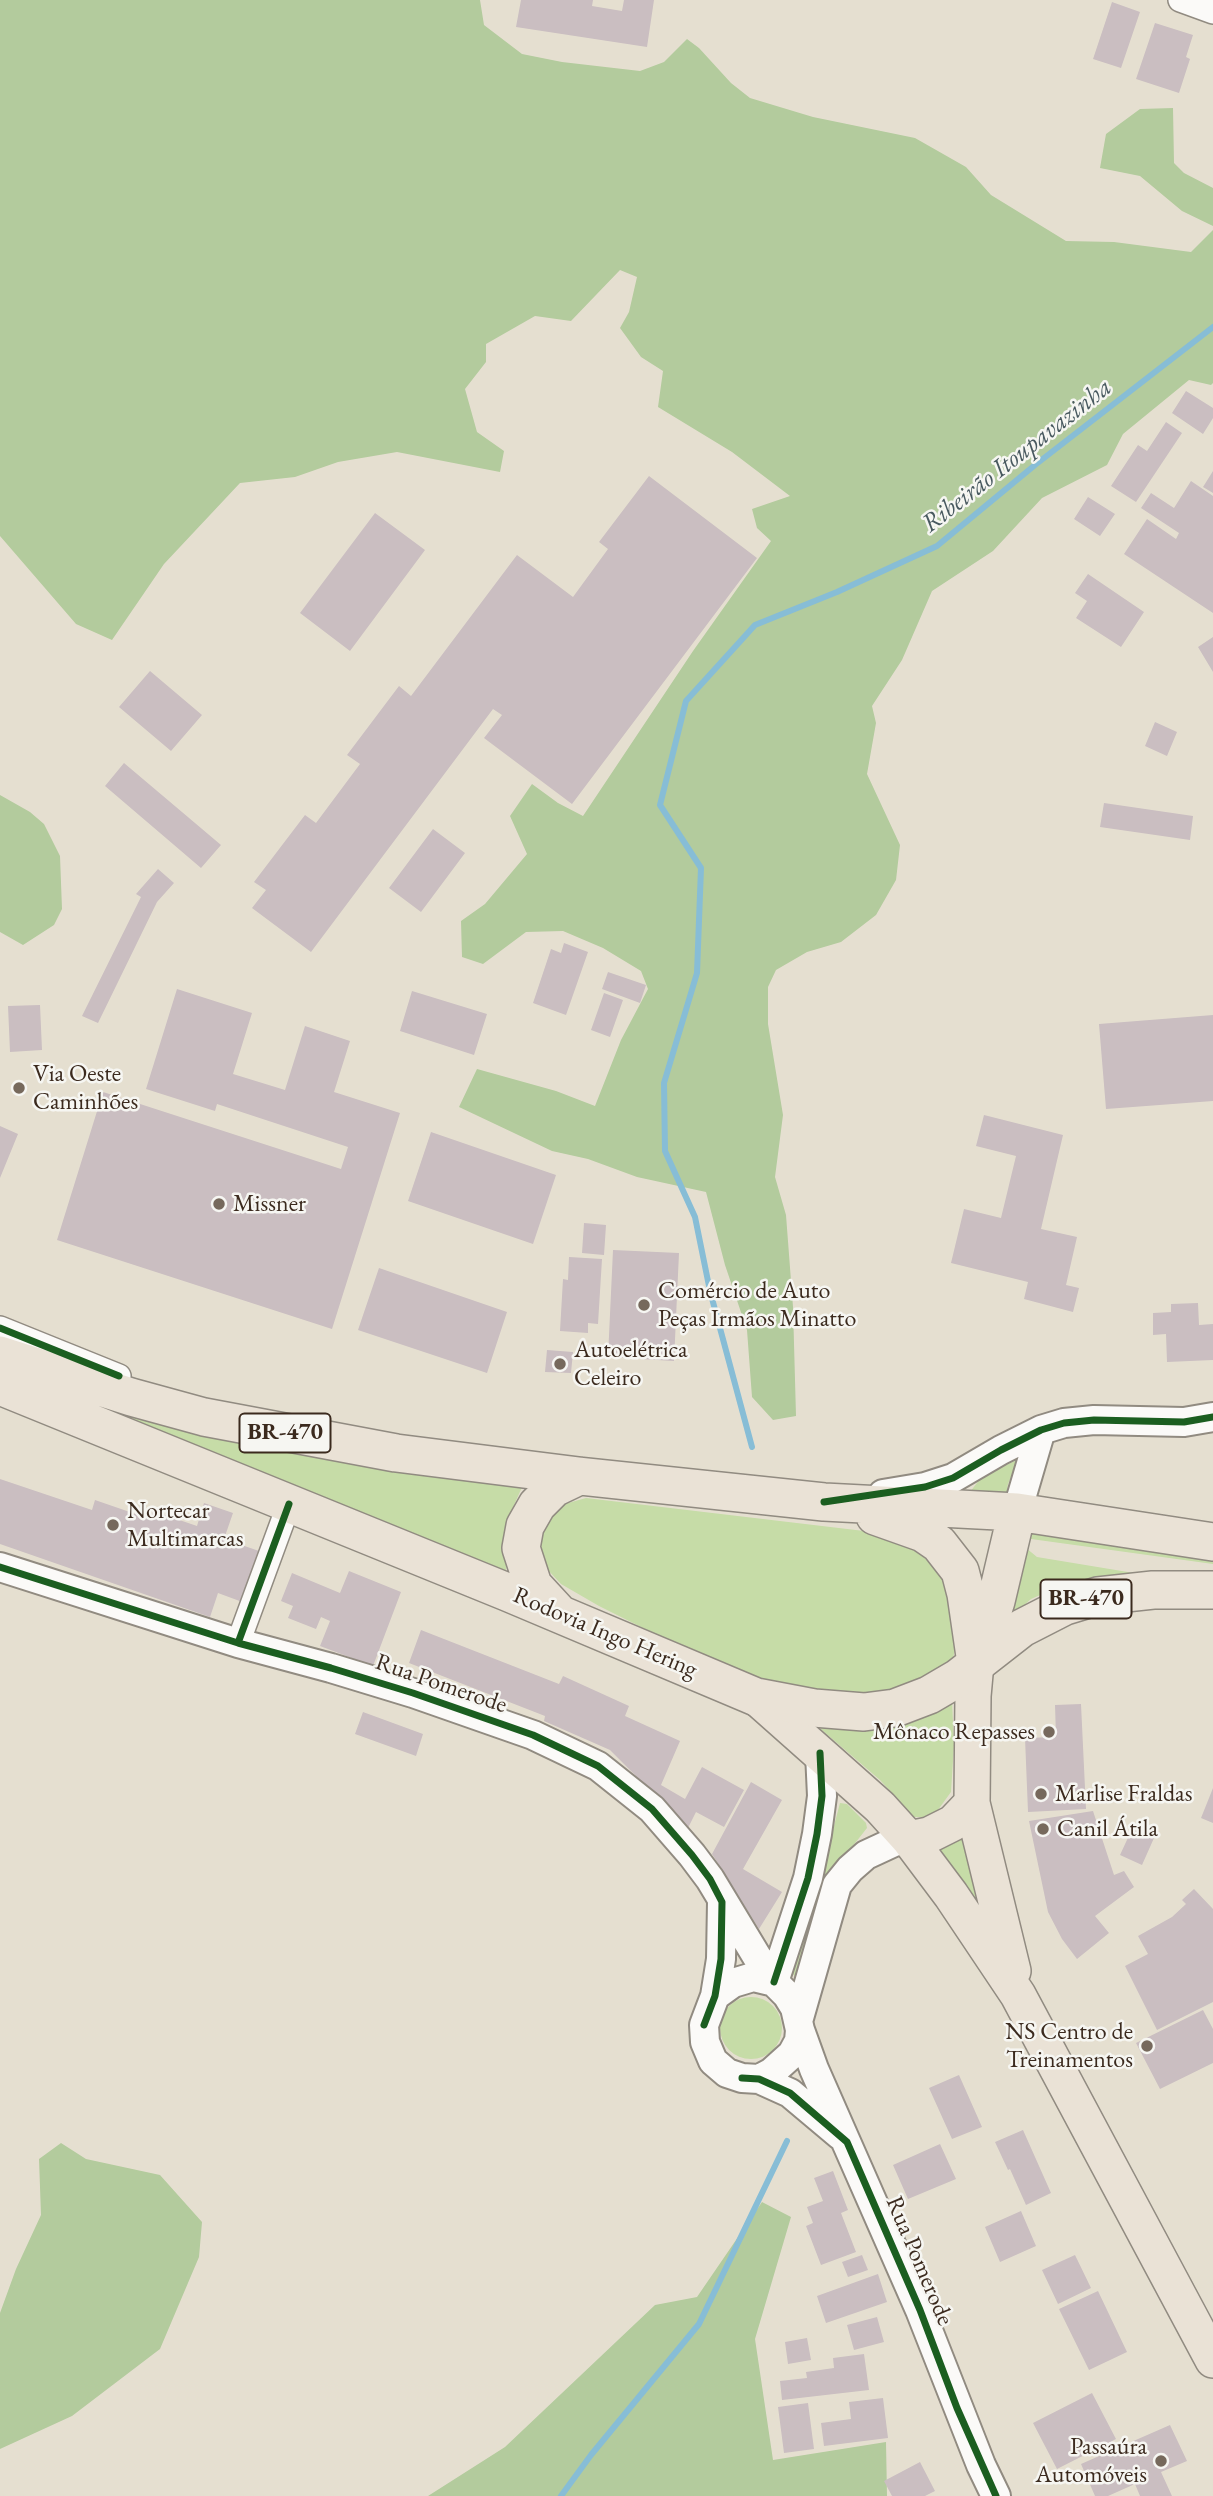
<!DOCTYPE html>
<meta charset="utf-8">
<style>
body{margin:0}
canvas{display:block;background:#e5dfd0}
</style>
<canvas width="1213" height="2496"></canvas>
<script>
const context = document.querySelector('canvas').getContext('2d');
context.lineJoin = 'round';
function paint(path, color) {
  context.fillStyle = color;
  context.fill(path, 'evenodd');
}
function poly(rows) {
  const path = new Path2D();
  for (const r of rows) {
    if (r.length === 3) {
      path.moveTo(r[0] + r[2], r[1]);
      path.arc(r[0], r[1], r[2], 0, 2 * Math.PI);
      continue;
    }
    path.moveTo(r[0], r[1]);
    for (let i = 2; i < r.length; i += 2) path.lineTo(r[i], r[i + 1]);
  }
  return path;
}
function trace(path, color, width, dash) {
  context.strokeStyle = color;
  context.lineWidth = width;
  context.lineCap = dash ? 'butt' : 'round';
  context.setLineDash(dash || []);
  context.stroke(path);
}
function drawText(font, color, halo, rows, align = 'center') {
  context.font = font + ' "EB Garamond",serif';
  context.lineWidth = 5;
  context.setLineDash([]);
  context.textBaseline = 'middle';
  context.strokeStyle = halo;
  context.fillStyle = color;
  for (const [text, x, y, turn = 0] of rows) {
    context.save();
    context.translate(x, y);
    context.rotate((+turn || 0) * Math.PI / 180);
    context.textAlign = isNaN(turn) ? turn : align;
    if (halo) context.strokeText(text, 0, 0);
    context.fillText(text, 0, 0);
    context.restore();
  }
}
const green = poly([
 [0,1376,522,1487,508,1519,506,1575],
 [1018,1459,1008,1484,1006,1496,970,1492,980,1479],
 [586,1498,881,1533,921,1549,950,1585,957,1638,953,1659,937,1676,912,1686,844,1701,755,1684,599,1606,561,1584,547,1569,537,1548,540,1533,551,1514,561,1505],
 [1032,1529,1213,1552,1213,1564,1031,1539],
 [1020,1543,1037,1557,1146,1575,1091,1579,1054,1589,1031,1599,1010,1618],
 [952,1700,954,1745,951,1792,935,1814,925,1817,914,1817,880,1780,816,1725],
 [840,1803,847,1804,866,1823,867,1828,830,1875,799,1984,789,1967,808,1924],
 [964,1824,995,1944,933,1846],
 [751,2028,31]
]);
const forest = poly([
 [0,0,480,0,484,25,522,54,562,62,640,71,664,62,687,39,699,48,731,83,750,98,813,117,915,138,966,167,991,195,1066,241,1114,242,1191,252,1213,230,1213,383,1211,385,1189,380,1123,434,1107,465,1042,498,993,551,932,591,902,660,872,706,876,723,867,774,900,845,896,880,876,915,841,942,807,952,776,970,768,987,768,1024,783,1115,775,1177,786,1215,793,1307,796,1416,773,1420,752,1397,747,1330,725,1265,706,1192,637,1177,588,1159,552,1151,459,1107,477,1069,556,1091,595,1106,621,1040,648,989,641,971,603,948,563,931,526,932,483,964,462,957,461,921,485,904,527,854,510,816,532,784,558,803,583,816,693,651,771,541,757,528,752,509,790,496,732,452,658,407,663,371,641,357,620,328,629,312,637,277,620,270,571,321,535,316,486,344,486,362,465,389,477,432,504,451,500,472,397,452,338,462,295,477,240,483,164,564,112,640,76,624,0,536],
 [1173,108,1174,163,1184,173,1213,188,1213,226,1182,211,1140,176,1100,168,1106,134,1140,109],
 [0,795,30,812,44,824,60,856,62,909,54,925,23,945,0,932],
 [61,2143,86,2159,160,2175,202,2222,199,2257,160,2349,72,2416,0,2449,0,2313,16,2269,41,2215,39,2159],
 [762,2202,791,2217,755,2339,773,2460,886,2442,887,2496,428,2496,505,2447,655,2305,697,2297]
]);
const stream = poly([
 [752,1447,710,1291,695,1217,665,1151,664,1083,697,973,701,868,660,805,686,701,755,625,837,592,937,546,1035,465,1213,327],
 [561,2496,591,2455,699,2324,787,2141]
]);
const building = poly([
 [521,0,593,0,592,6,622,11,624,0,654,0,647,47,516,27],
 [1112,2,1140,12,1121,68,1093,59],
 [1155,23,1193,35,1186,57,1190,59,1179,93,1136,79],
 [1186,391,1213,408,1213,418,1203,434,1172,413],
 [1166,422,1182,433,1136,502,1111,486,1138,445,1147,451],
 [1213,471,1213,493,1203,487],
 [649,476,757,558,572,804,484,738,502,715,493,709,311,952,252,908,266,890,254,882,305,815,316,823,360,764,347,755,399,686,411,696,517,555,573,597,608,549,599,542],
 [1191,481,1213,496,1213,613,1124,554,1147,519,1176,539,1179,533,1141,508,1151,493,1174,508],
 [1088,497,1115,514,1100,536,1074,519],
 [375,513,425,550,350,651,300,613],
 [1088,574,1144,612,1121,647,1076,618,1087,601,1075,593],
 [1213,637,1213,672,1198,647],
 [150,671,202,715,171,751,119,707],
 [1155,722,1177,732,1167,756,1145,746],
 [124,763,221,845,201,868,105,786],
 [1104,803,1193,816,1190,840,1100,827],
 [433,829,465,853,421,912,389,888],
 [158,869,174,883,157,902,98,1023,82,1016,141,897,136,894],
 [564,943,588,952,566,1015,533,1003,551,949,561,953],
 [608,972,646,985,640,1003,602,989],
 [177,989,252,1013,233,1074,285,1090,305,1026,350,1041,334,1092,400,1113,332,1329,57,1240,103,1092,341,1169,348,1147,217,1104,215,1111,146,1089],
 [412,991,487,1014,474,1055,400,1031],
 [604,993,623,1000,610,1037,591,1030],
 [40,1005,42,1050,10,1052,8,1006],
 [1213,1015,1213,1101,1106,1109,1099,1024],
 [984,1115,1063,1135,1041,1229,1077,1237,1066,1285,1079,1288,1073,1312,1024,1299,1028,1282,951,1263,964,1209,1001,1218,1016,1156,976,1146],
 [0,1126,18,1134,0,1178],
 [431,1132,556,1175,533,1244,408,1201],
 [584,1223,606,1225,604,1255,582,1253],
 [613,1250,679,1253,674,1361,608,1357],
 [569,1257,602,1259,598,1324,588,1323,588,1333,560,1331,563,1279,568,1280],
 [379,1268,507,1312,487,1373,358,1330],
 [1198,1303,1199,1325,1213,1324,1213,1360,1167,1362,1166,1334,1153,1335,1153,1313,1171,1312,1171,1304],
 [547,1350,573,1352,571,1373,545,1372],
 [0,1479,92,1510,95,1500,150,1519,153,1511,197,1526,204,1503,233,1513,224,1539,262,1552,245,1603,218,1593,210,1617,0,1544],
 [349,1571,401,1592,373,1666,320,1646,330,1621,321,1617,316,1629,288,1618,293,1606,281,1601,292,1573,340,1593],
 [421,1630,559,1684,563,1676,629,1706,625,1716,680,1741,661,1785,685,1799,702,1767,744,1790,724,1827,696,1812,688,1828,610,1750,544,1721,545,1716,409,1663],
 [1081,1704,1086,1809,1028,1812,1025,1738,1056,1737,1055,1705],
 [363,1712,423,1734,416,1756,355,1734],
 [751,1782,782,1800,743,1869,782,1892,759,1929,712,1854],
 [1213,1788,1213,1823,1201,1818],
 [1093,1811,1114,1875,1124,1871,1134,1887,1095,1916,1109,1933,1077,1959,1062,1939,1048,1912,1029,1821],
 [1132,1829,1154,1838,1142,1865,1120,1855],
 [1194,1889,1213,1909,1213,2002,1157,2030,1125,1966,1148,1954,1138,1936,1172,1917,1186,1904,1182,1900],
 [1203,2010,1213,2029,1213,2063,1160,2089,1136,2043],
 [959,2075,982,2127,952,2139,929,2088],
 [1023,2130,1051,2193,1026,2205,1010,2169,1008,2170,995,2142],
 [940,2144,956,2179,908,2199,893,2165],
 [833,2171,848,2210,841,2213,856,2252,821,2265,806,2226,813,2223,807,2207,823,2201,814,2178],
 [1021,2211,1036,2246,1000,2262,985,2227],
 [862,2255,868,2270,848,2277,842,2262],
 [1075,2255,1091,2288,1058,2304,1042,2270],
 [878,2274,887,2302,826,2323,817,2296],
 [1098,2291,1127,2352,1089,2370,1059,2309],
 [877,2317,884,2342,854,2350,847,2325],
 [807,2338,811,2360,788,2364,785,2342],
 [864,2354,869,2390,782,2400,780,2381,807,2378,806,2372,834,2368,833,2358],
 [1092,2393,1116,2439,1057,2469,1033,2423],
 [883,2398,888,2438,824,2446,821,2423,851,2419,849,2402],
 [808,2403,814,2449,784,2453,778,2407],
 [1170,2425,1187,2461,1161,2472,1172,2496,1140,2496,1135,2484,1108,2496,1095,2496,1081,2464],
 [920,2462,935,2491,925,2496,892,2496,884,2481]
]);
const minor = poly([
 [1180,0,1213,12],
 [0,1328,119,1376],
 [238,1643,289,1504]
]);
const tertiary = poly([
 [883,1494,925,1487,953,1478,1001,1450,1041,1430,1064,1423,1094,1420,1184,1422,1213,1417],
 [1017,1512,1041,1430],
 [0,1567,238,1643,331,1668,413,1693,533,1735,598,1766,652,1809,692,1855,710,1879,771,1980],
 [753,1977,774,1982,787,1995,795,2008,800,2030,799,2041,792,2054,772,2072,759,2079,742,2078,727,2073,713,2061,705,2042,704,2025,715,1996,733,1983,753,1977],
 [774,1982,808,1878,817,1834,822,1796,820,1753],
 [715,1996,721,1959,722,1902],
 [799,2018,837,1885,850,1869,866,1855,894,1842,909,1839],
 [800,2030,814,2069,920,2310,981,2465,996,2496],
 [759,2079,790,2093,840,2135]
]);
const primary = poly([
 [976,1663,973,1696,972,1803,1013,1971],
 [756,1697,880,1807,909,1839,951,1895,1018,1995,1213,2360],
 [909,1839,929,1835,953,1823,972,1803]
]);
const trunk = poly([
 [0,1355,131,1397,204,1417,396,1453,579,1476,824,1502,1017,1512,1213,1542],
 [0,1386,507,1592,756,1697,814,1708,864,1712,895,1708,929,1695,958,1678,1022,1628,1065,1606,1098,1596,1153,1590,1213,1590],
 [875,1516,923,1533,939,1544,960,1571,966,1594,976,1663],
 [557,1611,533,1585,521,1548,525,1526,537,1505,554,1488,579,1476],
 [979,1653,996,1601,1017,1512]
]);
const cycleway = poly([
 [0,1328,119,1376],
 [824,1502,925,1487,953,1478,1001,1450,1041,1430,1064,1423,1094,1420,1184,1422,1213,1417],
 [0,1567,238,1643,331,1668,413,1693,533,1735,598,1766,652,1809,692,1855,710,1879,722,1902,721,1959,715,1996,704,2025],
 [238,1643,289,1504],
 [774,1982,808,1878,817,1834,822,1796,820,1753],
 [742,2078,759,2079,790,2093,847,2142,920,2310,957,2408,996,2496]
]);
const markers = [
 [19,1088,7,"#76695c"],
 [219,1204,7,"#76695c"],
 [644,1305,7,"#76695c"],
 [560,1364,7,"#76695c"],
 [113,1525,7,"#76695c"],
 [1049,1732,7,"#76695c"],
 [1041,1794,7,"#76695c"],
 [1043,1829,7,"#76695c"],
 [1147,2046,7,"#76695c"],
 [1161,2461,7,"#76695c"]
];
const shields = [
 [285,1433,91],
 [1086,1599,91]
];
const shieldNames = [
 ["BR-470",285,1433],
 ["BR-470",1086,1599]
];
const poiNames = [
 ["Via Oeste",33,1074],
 ["Caminhões",33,1102],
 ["Missner",233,1204],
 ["Comércio de Auto",658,1291],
 ["Peças Irmãos Minatto",658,1319],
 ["Autoelétrica",574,1350],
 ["Celeiro",574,1378],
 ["Nortecar",127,1511],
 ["Multimarcas",127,1539],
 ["Mônaco Repasses",1035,1732,"right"],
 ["Marlise Fraldas",1055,1794],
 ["Canil Átila",1057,1829],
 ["NS Centro de",1133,2032,"right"],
 ["Treinamentos",1133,2060,"right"],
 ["Passaúra",1147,2447,"right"],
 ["Automóveis",1147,2475,"right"]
];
const streetNames = [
 ["Rodovia Ingo Hering",605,1633,23],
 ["Rua Pomerode",441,1684,19],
 ["Rua Pomerode",919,2261,67]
];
const waterNames = [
 ["Ribeirão Itoupavazinha",1017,456,-38]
];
paint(green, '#c6dca7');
paint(forest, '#b3cb9d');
trace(stream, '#87bdd6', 6);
paint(building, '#cabec1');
trace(minor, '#918b81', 26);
trace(tertiary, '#918b81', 32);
trace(primary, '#918b81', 38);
trace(trunk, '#918b81', 40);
trace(minor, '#fbfaf8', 23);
trace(tertiary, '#fbfaf8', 28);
trace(primary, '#eae2d6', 35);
trace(trunk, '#eae2d6', 37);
trace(cycleway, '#1b5e20', 7);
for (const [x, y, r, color] of markers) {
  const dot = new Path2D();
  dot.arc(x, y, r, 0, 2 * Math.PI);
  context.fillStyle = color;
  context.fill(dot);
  trace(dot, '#f6f6f2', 2.5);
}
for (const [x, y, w] of shields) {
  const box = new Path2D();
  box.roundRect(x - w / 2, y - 19.5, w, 39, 5);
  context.fillStyle = '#f6f6f2';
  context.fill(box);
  trace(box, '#3b2a1e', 2);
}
drawText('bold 23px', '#3b2a1e', null, shieldNames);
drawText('24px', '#3b2a1e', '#f6f6f2', poiNames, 'left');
drawText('24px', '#3b2a1e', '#f6f6f2', streetNames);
drawText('italic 26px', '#48595f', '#f6f6f2', waterNames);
</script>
